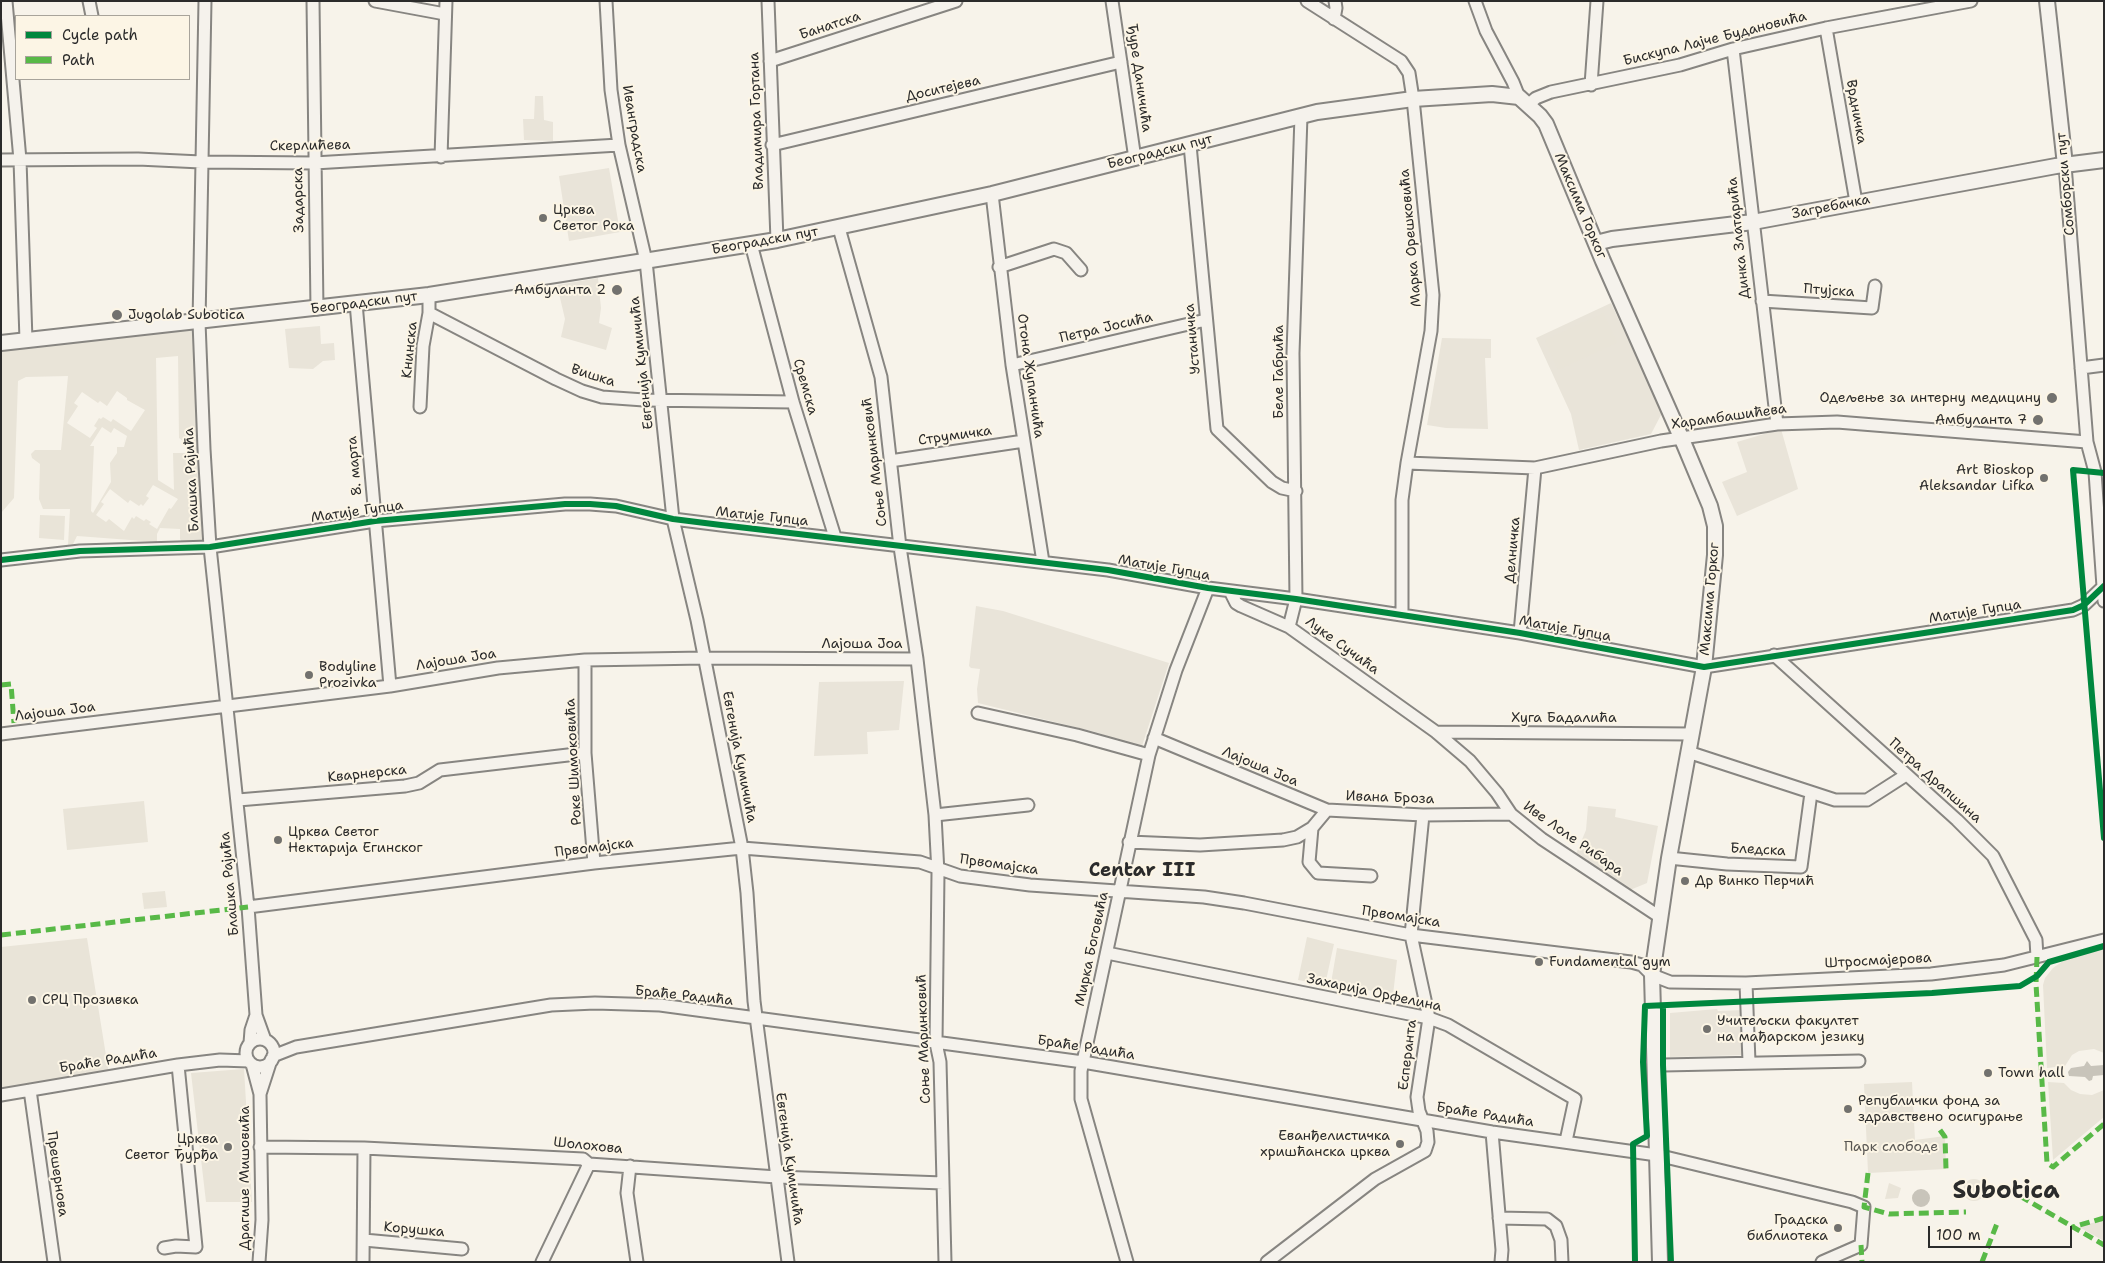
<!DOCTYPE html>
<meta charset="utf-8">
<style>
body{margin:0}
#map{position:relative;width:2105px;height:1263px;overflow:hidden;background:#f7f3ea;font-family:"Shantell Sans",sans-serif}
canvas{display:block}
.frame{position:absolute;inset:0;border:2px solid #2b2b2b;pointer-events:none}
.legend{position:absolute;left:15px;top:15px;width:175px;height:65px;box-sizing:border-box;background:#fcf5e5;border:1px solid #a8a49b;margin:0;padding:6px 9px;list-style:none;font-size:15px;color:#2b2b2b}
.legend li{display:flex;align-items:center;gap:10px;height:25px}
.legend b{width:25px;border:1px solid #a8a49b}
.scale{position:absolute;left:1928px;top:1226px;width:144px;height:22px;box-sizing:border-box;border:2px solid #2b2b2b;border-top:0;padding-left:6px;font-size:15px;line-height:18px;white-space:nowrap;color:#2b2b2b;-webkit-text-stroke:4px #fcf5e5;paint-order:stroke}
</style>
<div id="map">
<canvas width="2105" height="1263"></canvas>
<div class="frame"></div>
<ul class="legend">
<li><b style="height:6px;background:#00873e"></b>Cycle path</li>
<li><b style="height:6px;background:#58b947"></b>Path</li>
</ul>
<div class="scale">100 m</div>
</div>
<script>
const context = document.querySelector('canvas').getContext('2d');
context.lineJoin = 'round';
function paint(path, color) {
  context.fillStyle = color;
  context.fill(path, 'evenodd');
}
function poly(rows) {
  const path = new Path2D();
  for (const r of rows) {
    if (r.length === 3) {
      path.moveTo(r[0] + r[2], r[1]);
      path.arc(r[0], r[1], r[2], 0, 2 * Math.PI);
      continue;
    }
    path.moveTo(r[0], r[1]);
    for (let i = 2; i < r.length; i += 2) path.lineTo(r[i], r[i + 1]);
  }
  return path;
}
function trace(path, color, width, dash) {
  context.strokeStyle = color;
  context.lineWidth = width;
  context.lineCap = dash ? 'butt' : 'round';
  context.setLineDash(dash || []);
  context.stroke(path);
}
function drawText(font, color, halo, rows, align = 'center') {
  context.font = font + ' "Shantell Sans",sans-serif';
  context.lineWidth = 4;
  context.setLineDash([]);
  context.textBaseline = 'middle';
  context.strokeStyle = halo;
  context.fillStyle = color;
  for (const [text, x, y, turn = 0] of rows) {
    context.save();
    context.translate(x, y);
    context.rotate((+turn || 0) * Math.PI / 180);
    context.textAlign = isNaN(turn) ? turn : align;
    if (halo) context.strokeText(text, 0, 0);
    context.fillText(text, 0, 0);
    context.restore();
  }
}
const built = poly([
 [535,96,543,96,544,120,553,122,553,141,524,140,523,119,534,119],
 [609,168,620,232,569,241,559,176],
 [598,278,601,308,599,323,612,328,606,350,561,337,565,319,557,285],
 [1611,303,1662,413,1651,434,1579,450,1571,414,1536,338],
 [320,326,321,344,334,343,335,360,323,361,313,369,289,368,285,329],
 [1442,338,1491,339,1491,358,1485,358,1488,429,1446,428,1427,425],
 [1781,429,1798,489,1737,516,1722,482,1747,472,1737,442],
 [976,606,1003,611,1169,663,1142,746,1131,746,1099,733,978,703,977,689,980,669,971,668,969,666],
 [904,681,899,730,867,732,868,754,814,756,819,682],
 [1588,806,1616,809,1615,817,1658,826,1647,883,1630,890,1576,854,1586,830],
 [1717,1009,1718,1011,1743,1010,1745,1055,1670,1057,1670,1013]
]);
const green = poly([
 [1603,313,1617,343,1558,370,1545,340],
 [199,322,210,547,185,547,180,539,180,529,160,528,157,534,157,542,77,536,73,544,68,545,70,509,43,509,39,499,40,464,32,458,31,454,35,450,61,450,68,376,26,377,18,381,14,498,1,513,1,343],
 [178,356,179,438,188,445,188,453,173,453,174,490,158,480,156,358],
 [117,391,127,398,127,400,145,410,131,431,113,419,111,422,103,417,101,419,99,418,94,426,97,428,90,438,67,423,78,406,74,403,82,392,98,403,100,401,107,406],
 [102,427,111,433,114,428,127,436,124,447,117,447,117,453,110,463,111,482,93,513,91,511,94,446,90,446],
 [153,485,178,499,171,509,169,508,157,529,149,524,151,522,146,519,144,521,136,516,134,519,132,517,124,531,109,519,106,522,96,515,104,504,101,502,110,489,128,503,130,500,139,506,141,504,143,506,149,498,146,496],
 [40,515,65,516,64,540,39,538],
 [144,801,148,842,67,850,63,809],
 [165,891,167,907,144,909,142,893],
 [1307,937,1334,944,1325,985,1298,980],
 [87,938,109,1074,1,1089,1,947],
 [1337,948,1397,960,1393,995,1331,983],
 [2104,948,2104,1053,2094,1049,2079,1051,2072,1055,2065,1066,2047,1068,2043,985,2045,978,2053,968,2063,961],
 [244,1069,252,1202,206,1202,191,1073],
 [1912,1082,1915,1140,1945,1136,1946,1169,1868,1173,1864,1084],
 [2048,1082,2064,1083,2071,1090,2080,1094,2092,1095,2104,1090,2104,1117,2053,1160],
 [1974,1190,11],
 [1889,1183,1901,1188,1898,1198,1885,1199],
 [2104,1220,2104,1241,2079,1227,2088,1224]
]);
const water = poly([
 [2087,1061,2091,1066,2104,1065,2104,1075,2093,1076,2092,1080,2089,1081,2085,1077,2069,1076,2068,1072,2071,1068,2084,1066],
 [1921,1198,9]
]);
const minor = poly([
 [6,1,20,160,26,340],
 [89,1,92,16],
 [205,1,199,322,204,449,210,547,248,907,256,1015,265,1040],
 [313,1,317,309],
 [375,1,445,14],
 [606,1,611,90,619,145,646,261,673,519,697,620,742,848,747,893,754,1001,788,1262],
 [768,1,777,240],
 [1112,1,1135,159],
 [1307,1,1401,61,1409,73,1413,99,1433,295,1431,331,1407,463,1402,500,1402,615],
 [1475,1,1486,31,1513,82,1519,97],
 [1334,19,1336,8,1335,1],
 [1826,28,1856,202],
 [1733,49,1777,424],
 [770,61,956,1],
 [1591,85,1597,1],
 [1529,104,1536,98,1551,92,1680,65,1733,49,1826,28,1971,1],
 [772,145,1121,62],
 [1190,145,1217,429,1272,482,1282,488,1296,491],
 [441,157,446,1],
 [1,160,138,159,201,162,314,163,619,145],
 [2065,165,2087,442,2095,472,2104,601],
 [992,194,1012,365,1043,562],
 [839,228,881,377,900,547,917,659,935,815,938,873,936,1043,940,1062,945,1262],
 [751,244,793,402,835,537],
 [999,267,1054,249,1066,253,1081,270],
 [1762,301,1872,308,1875,286],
 [356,303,390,686],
 [429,313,556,379,582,391,602,397,644,400,793,402],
 [1012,365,1206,320],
 [2081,368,2104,365],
 [420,407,423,346,429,313,429,295],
 [890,461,1024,441],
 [1407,463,1535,468,1661,441,1777,424,1837,422,2087,442],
 [1,560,80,551,210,547,375,521,565,504,590,504,616,506,673,519,721,525,1108,570,1208,588,1296,599,1520,633,1704,667,2073,610,2084,605,2104,586],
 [1230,591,1236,603,1241,606,1289,627,1436,732,1470,761,1497,793,1511,814,1542,839,1660,917],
 [1289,627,1296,599,1293,353,1301,116],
 [1520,633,1535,468],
 [1774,655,1957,820,1993,856,2036,940,2037,957],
 [585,660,585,753,594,863],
 [978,713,1077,735,1149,755],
 [1436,732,1691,734],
 [1,734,390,686,498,668,585,660,704,658,917,659],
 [1154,738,1327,810,1423,815,1511,814],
 [1688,752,1835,800,1867,800,1906,775],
 [238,800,405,786,419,783,440,770,585,753],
 [935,815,1028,805],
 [1312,828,1309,862,1318,873,1371,876],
 [1129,842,1200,845,1283,840,1297,837,1312,828,1327,810],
 [1669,858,1727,864,1801,867,1811,793],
 [248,907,594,863,742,848,920,862,960,876,1030,885,1204,897,1244,903,1411,935,1631,962,1642,965,1652,975,1670,982,1746,983,1931,974,2004,965,2104,940],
 [1107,953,1429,1018,1448,1025,1575,1099,1566,1141],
 [1746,983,1749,1062],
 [260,1053,14],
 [250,1043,251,1030,256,1015],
 [273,1056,296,1047,551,1005,595,1003,660,1005,1083,1062,1492,1132,1657,1155,1852,1202,1864,1207,1861,1245,1822,1262],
 [252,1064,260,1094,262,1220,259,1262],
 [1663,1065,1859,1061],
 [30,1090,54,1262],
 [260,1094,271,1060],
 [1,1095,178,1065,220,1060,249,1061],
 [1492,1132,1502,1250,1501,1262],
 [260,1147,364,1148,583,1159,589,1164,777,1177,943,1183],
 [630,1166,627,1193,637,1262],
 [1499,1218,1547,1219,1556,1226,1561,1240,1562,1262],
 [364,1240,462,1249],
 [164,1248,176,1246,196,1247,178,1065],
 [363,1262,364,1148],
 [542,1262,589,1164],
 [1127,1262,1081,1099,1081,1071,1149,755,1176,670,1208,588],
 [1267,1262,1375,1179,1425,1151,1428,1142,1427,1131,1419,1111,1417,1097,1429,1018,1411,935,1423,815]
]);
const major = poly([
 [2047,1,2065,165],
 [1596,243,1612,239,1753,222,2056,166,2104,160],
 [1,343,429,295,777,240,992,194,1317,112,1413,99,1492,94,1519,97,1540,116,1546,124,1603,261,1684,444,1710,506,1715,526,1715,555,1704,667,1669,858,1652,975,1660,1262]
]);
const quiet = poly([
 [1,685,11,684,14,723],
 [1,935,248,907],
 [2037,957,2036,984,2047,1163,2053,1167,2104,1124],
 [1940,1130,1945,1137,1946,1169],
 [1868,1173,1864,1207,1889,1214,1966,1212],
 [2020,1196,2073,1227],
 [2104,1218,2073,1227,2104,1245],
 [1861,1245,1862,1262],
 [1982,1262,1998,1221]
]);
const cycleway = poly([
 [2104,473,2073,470,2104,838],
 [1,560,80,551,210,547,375,521,565,504,590,504,616,506,673,519,721,525,1108,570,1208,588,1296,599,1520,633,1704,667,2073,610,2084,605,2104,586],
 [1663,1006,1663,1065,1671,1262],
 [1635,1262,1633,1144,1647,1136,1643,1062,1645,1006,1932,993,2020,986,2037,976,2049,962,2104,946]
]);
const markers = [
 [543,218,5,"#72716e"],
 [617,290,6,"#72716e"],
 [117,315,6,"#72716e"],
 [2052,398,6,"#72716e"],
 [2038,420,6,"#72716e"],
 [2044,478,5,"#72716e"],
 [309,675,5,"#72716e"],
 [278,840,5,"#72716e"],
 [1685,881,5,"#72716e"],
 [1539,962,5,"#72716e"],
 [32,1000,5,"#72716e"],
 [1707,1029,5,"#72716e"],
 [1988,1073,5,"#72716e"],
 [1848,1109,5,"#72716e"],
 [1400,1144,5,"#72716e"],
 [228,1147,5,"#72716e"],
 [1838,1228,5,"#72716e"]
];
const streetNames = [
 ["Банатска",830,26,-18],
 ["Бискупа Лајче Будановића",1715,39,-14],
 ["Ђуре Даничића",1139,78,82],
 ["Доситејева",943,89,-13],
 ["Врдничка",1856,112,80],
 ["Владимира Гортана",757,121,-92],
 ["Иванградска",634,129,80],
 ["Скерлићева",310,146,-1],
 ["Београдски пут",1160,152,-14],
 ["Сомборски пут",2066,184,-95],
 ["Задарска",299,200,-91],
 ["Максима Горког",1580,206,67],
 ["Загребачка",1831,207,-11],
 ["Марка Орешковића",1411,238,-95],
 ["Динка Златарића",1739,238,-96],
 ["Београдски пут",765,241,-10],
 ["Птујска",1829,291,4],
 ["Београдски пут",364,303,-7],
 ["Петра Јосића",1106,328,-13],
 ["Устаничка",1193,339,-95],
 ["Книнска",410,350,-84],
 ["Евгенија Кумичића",642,363,-96],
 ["Беле Габрића",1279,372,-90],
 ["Вишка",593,376,18],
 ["Отона Жупанчића",1030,376,82],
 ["Сремска",805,387,74],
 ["Харамбашићева",1729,417,-8],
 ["Струмичка",955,436,-8],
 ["Соње Маринковић",875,462,-97],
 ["8. марта",355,466,-95],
 ["Блашка Рајића",192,480,-93],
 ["Матије Гупца",357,512,-8],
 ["Матије Гупца",762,517,6],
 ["Делничка",1513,550,-85],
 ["Матије Гупца",1164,568,10],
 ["Максима Горког",1710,599,-85],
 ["Матије Гупца",1975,612,-9],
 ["Матије Гупца",1565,629,10],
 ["Лајоша Јоа",862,644],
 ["Луке Сучића",1342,646,36],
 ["Лајоша Јоа",456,660,-9],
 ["Лајоша Јоа",55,712,-7],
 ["Хуга Бадалића",1564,718],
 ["Евгенија Кумичића",739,757,79],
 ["Роке Шимоковића",574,762,-93],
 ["Лајоша Јоа",1260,767,23],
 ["Кварнерска",367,774,-6],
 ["Петра Драпшина",1935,781,42],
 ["Ивана Броза",1390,798,2],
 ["Иве Лоле Рибара",1573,839,35],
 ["Првомајска",594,848,-7],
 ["Бледска",1758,850,3],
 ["Првомајска",999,865,8],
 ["Блашка Рајића",230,884,-95],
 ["Првомајска",1401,917,9],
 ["Мирка Боговића",1092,949,-78],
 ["Штросмајерова",1878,961,-3],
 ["Захарија Орфелина",1374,993,12],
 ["Браће Радића",684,996,6],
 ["Соње Маринковић",924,1039,-92],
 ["Браће Радића",1086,1048,9],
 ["Есперанта",1408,1055,-83],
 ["Браће Радића",108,1061,-9],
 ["Браће Радића",1485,1115,9],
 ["Шолохова",588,1146,6],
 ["Евгенија Кумичића",789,1159,82],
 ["Прешернова",57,1174,82],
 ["Драгише Мишовића",245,1178,-90],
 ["Корушка",414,1230,5]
];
const poiNames = [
 ["Црква",553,210],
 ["Светог Рока",553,226],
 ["Амбуланта 2",606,290,"right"],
 ["Jugolab Subotica",128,315],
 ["Одељење за интерну медицину",2041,398,"right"],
 ["Амбуланта 7",2027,420,"right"],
 ["Art Bioskop",2034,470,"right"],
 ["Aleksandar Lifka",2034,486,"right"],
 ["Bodyline",319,667],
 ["Prozivka",319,683],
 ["Црква Светог",288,832],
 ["Нектарија Егинског",288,848],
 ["Др Винко Перчић",1695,881],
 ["Fundamental gym",1549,962],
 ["СРЦ Прозивка",42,1000],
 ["Учитељски факултет",1717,1021],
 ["на мађарском језику",1717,1037],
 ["Town hall",1998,1073],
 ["Републички фонд за",1858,1101],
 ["здравствено осигурање",1858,1117],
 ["Еванђелистичка",1390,1136,"right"],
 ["хришћанска црква",1390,1152,"right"],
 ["Црква",218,1139,"right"],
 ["Светог Ђурђа",218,1155,"right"],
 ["Градска",1828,1220,"right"],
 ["библиотека",1828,1236,"right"]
];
const parkNames = [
 ["Парк слободе",1891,1147]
];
const districtNames = [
 ["Centar III",1142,871]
];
const townNames = [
 ["Subotica",2006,1192]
];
paint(built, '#e9e4d9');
paint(green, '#e9e4d8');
paint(water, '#c8c4ba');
trace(minor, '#878581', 15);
trace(major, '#878581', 18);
trace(minor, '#f5f2ec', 11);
trace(major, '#f5f2ec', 14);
trace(quiet, '#58b947', 5, [10, 5]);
trace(cycleway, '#00873e', 6);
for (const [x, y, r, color] of markers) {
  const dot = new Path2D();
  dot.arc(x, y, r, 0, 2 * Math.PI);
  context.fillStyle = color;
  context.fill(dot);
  trace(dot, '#fcf5e5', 2);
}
drawText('14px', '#2b2b2b', '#fcf5e5', streetNames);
drawText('14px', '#2b2b2b', '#fcf5e5', poiNames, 'left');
drawText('14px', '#585653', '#fcf5e5', parkNames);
drawText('bold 19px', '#2b2b2b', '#fcf5e5', districtNames);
drawText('bold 24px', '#2b2b2b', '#fcf5e5', townNames);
</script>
